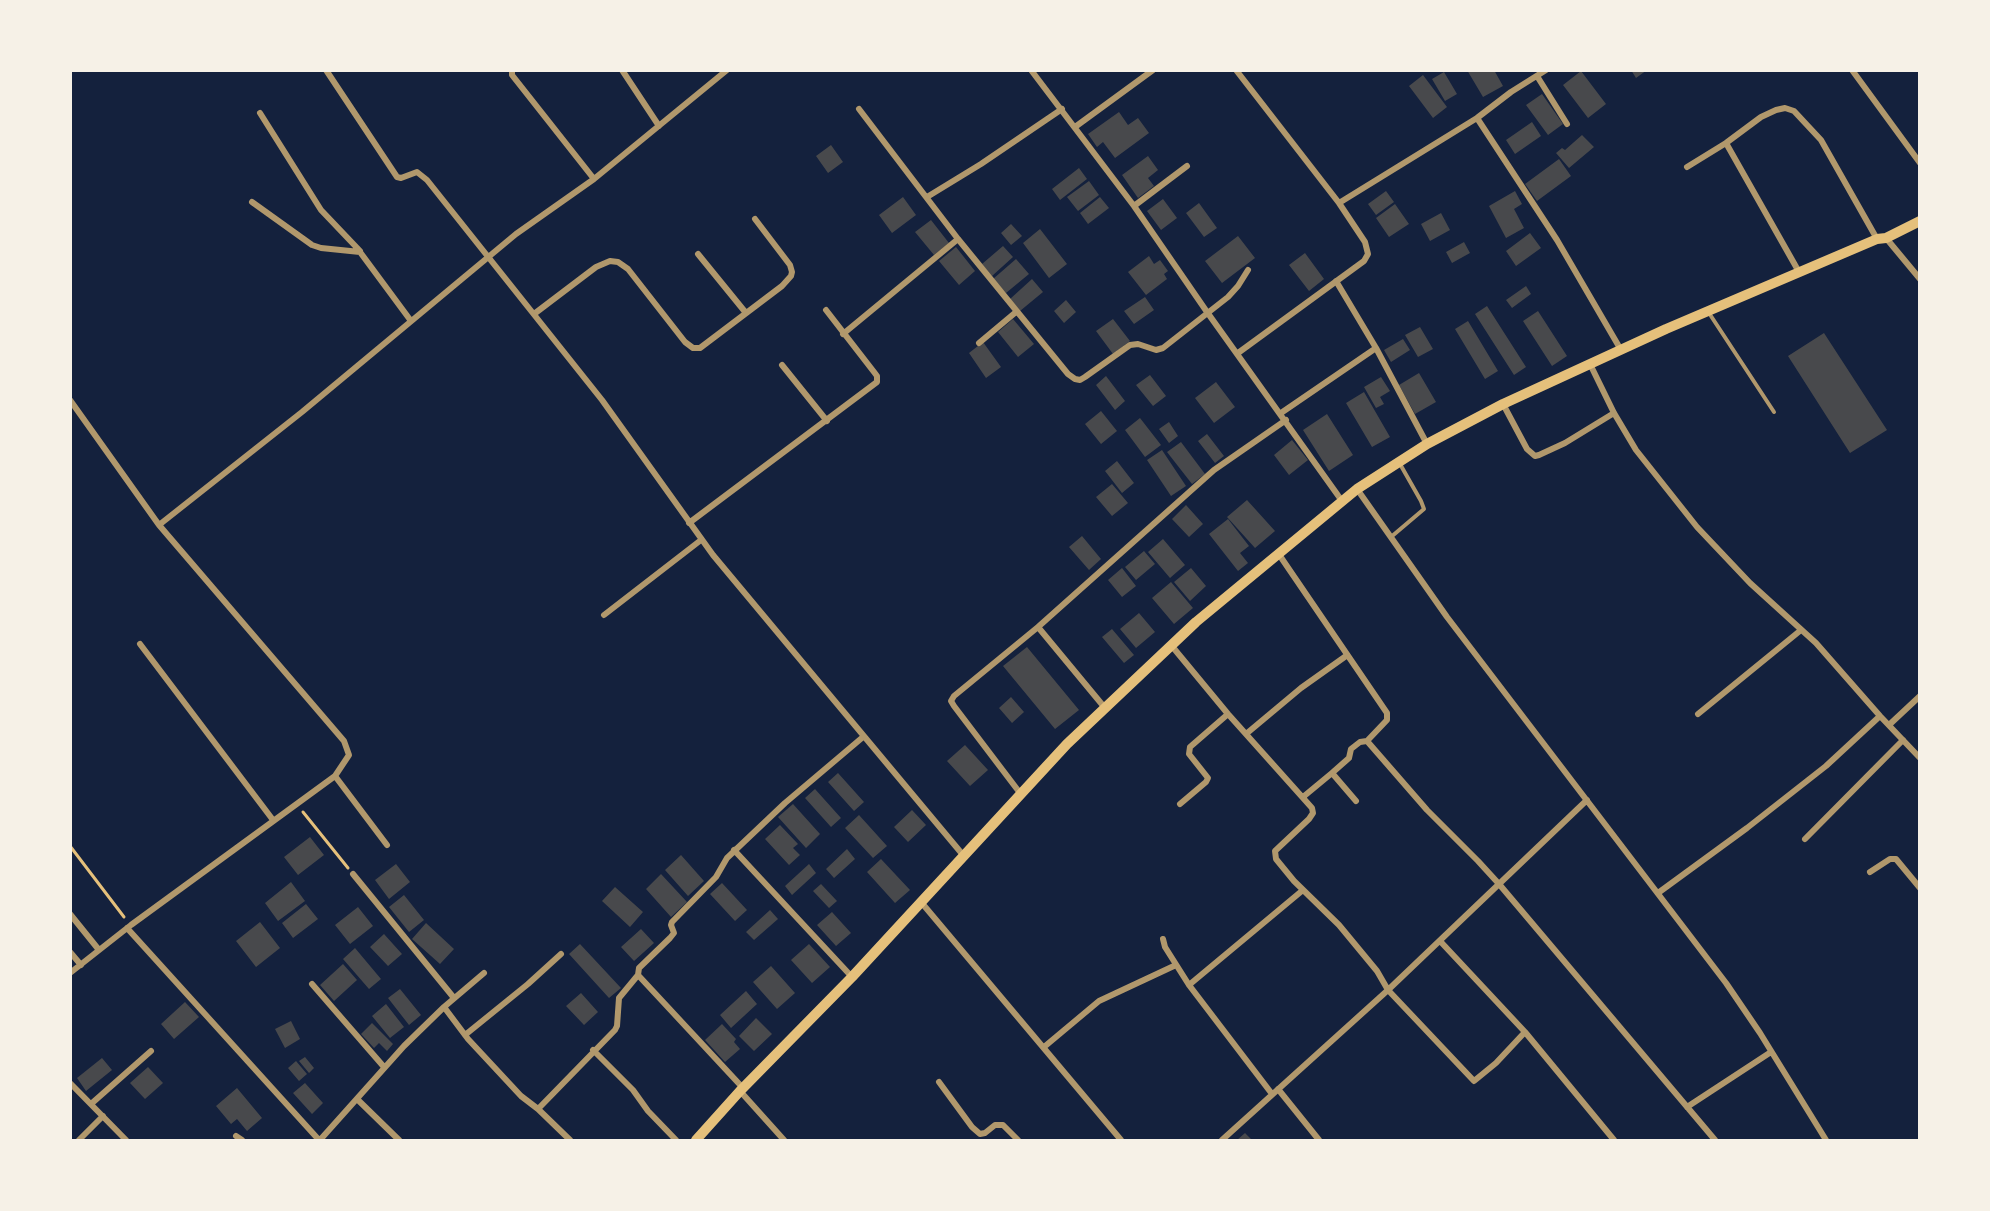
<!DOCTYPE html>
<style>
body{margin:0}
#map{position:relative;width:1990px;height:1211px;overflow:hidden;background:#14213d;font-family:"Space Grotesk",sans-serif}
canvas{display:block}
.frame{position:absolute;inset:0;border:72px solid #f6f1e7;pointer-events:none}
</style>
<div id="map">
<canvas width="1990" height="1211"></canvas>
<div class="frame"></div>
</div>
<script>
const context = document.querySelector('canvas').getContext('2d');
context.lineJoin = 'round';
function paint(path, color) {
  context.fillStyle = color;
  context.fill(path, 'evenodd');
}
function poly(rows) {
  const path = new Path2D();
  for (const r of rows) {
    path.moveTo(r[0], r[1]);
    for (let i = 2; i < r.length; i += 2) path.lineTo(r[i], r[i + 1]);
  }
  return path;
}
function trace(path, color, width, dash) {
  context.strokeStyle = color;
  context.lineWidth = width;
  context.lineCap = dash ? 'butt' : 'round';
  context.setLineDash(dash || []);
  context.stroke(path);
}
const building = poly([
 [1467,70,1494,70,1503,86,1483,97],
 [1631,70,1647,70,1636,78],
 [1581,71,1606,104,1588,118,1563,85],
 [1444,72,1457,94,1445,101,1432,79],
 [1423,75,1447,107,1433,118,1409,86],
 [1542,94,1563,124,1548,135,1526,105],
 [1119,112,1128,125,1138,118,1149,133,1115,158,1103,142,1097,147,1088,134],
 [1532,122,1541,136,1515,154,1506,140],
 [1582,135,1594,147,1569,168,1556,153,1562,148,1565,150],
 [831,145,843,162,828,173,816,156],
 [1148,156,1158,170,1148,178,1154,186,1138,198,1122,175],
 [1559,159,1571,176,1537,201,1525,184],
 [1079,168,1087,179,1060,200,1052,189],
 [1089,181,1099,195,1078,211,1067,197],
 [1386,191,1394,202,1376,215,1368,204],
 [1515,191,1522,204,1514,209,1524,228,1506,238,1489,206],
 [903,197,916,215,892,233,879,215],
 [1100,197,1109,208,1088,224,1080,213],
 [1163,199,1177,218,1161,230,1147,211],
 [1199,203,1217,228,1204,237,1186,213],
 [1395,204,1409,224,1389,237,1376,218],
 [1441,213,1450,230,1430,241,1421,224],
 [931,220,949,243,934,255,915,232],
 [1011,224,1022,236,1011,245,1001,233],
 [1040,229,1067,264,1049,278,1023,243],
 [1530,233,1541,248,1516,266,1506,251],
 [1238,236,1255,258,1222,283,1205,261],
 [1464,242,1470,253,1452,263,1446,252],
 [1003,246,1013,257,992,276,982,264],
 [956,247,975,271,959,285,939,261],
 [1305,253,1324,279,1309,291,1289,265],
 [1149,256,1154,264,1160,260,1168,271,1164,274,1167,279,1146,295,1128,272],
 [1016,259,1029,274,1006,293,993,279],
 [1032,279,1043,292,1020,311,1010,299],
 [1526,286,1531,294,1512,308,1506,300],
 [1145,297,1154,310,1134,324,1124,311],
 [1066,300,1076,312,1064,323,1054,311],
 [1487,306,1526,367,1514,375,1475,314],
 [1538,311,1567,356,1552,366,1523,321],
 [1013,319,1034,344,1018,357,998,332],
 [1113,319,1130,341,1113,354,1096,331],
 [1468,321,1498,371,1485,379,1455,329],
 [1420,327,1433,349,1418,357,1405,335],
 [1824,333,1887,430,1850,453,1788,356],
 [1403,339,1410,350,1391,362,1384,350],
 [983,342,1001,367,986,378,969,353],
 [1419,373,1436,402,1415,414,1399,385],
 [1150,375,1166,396,1153,406,1136,385],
 [1106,376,1125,401,1115,410,1096,385],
 [1381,377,1390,391,1380,397,1384,404,1376,408,1364,387],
 [1216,382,1235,407,1214,423,1195,398],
 [1364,392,1390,437,1372,447,1346,403],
 [1101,411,1117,431,1101,444,1085,424],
 [1327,414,1353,455,1329,471,1303,430],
 [1140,418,1161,445,1145,457,1125,430],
 [1169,422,1178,436,1169,443,1159,429],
 [1207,434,1224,456,1215,463,1198,441],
 [1292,440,1308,460,1289,475,1274,455],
 [1181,442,1205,474,1192,484,1167,452],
 [1162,450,1186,486,1171,496,1147,460],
 [1117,461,1134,483,1122,493,1105,471],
 [1112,484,1128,503,1112,516,1096,497],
 [1247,500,1275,531,1255,548,1227,517],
 [1186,505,1203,524,1189,537,1172,519],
 [1228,519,1249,546,1240,553,1248,563,1238,571,1209,534],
 [1082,536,1101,559,1089,570,1069,547],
 [1163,539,1185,565,1170,578,1148,552],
 [1144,551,1155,564,1136,580,1125,567],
 [1122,568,1136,586,1122,597,1108,580],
 [1191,568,1206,586,1190,601,1174,582],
 [1171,582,1193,608,1174,624,1152,598],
 [1139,613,1155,632,1136,648,1120,629],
 [1112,629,1134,655,1124,663,1102,637],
 [1027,647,1079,710,1055,729,1003,666],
 [1011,697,1024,712,1012,723,999,708],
 [965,745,988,770,970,786,947,761],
 [838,773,864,802,854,811,828,782],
 [815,789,841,818,831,827,805,798],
 [793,804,820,834,806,848,778,817],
 [912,810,926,825,908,842,894,827],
 [859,815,887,846,873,858,845,828],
 [780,825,798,844,793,848,800,855,789,865,765,839],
 [310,837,324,855,298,875,284,857],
 [847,849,855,859,834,878,826,869],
 [681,855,704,881,688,896,665,870],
 [881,859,910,890,895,903,867,872],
 [396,864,410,882,389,899,375,880],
 [809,864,816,873,792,895,785,886],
 [661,874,687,902,671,917,646,889],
 [291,882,305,901,278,921,265,903],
 [722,883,747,910,735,921,710,894],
 [821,884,837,901,829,908,813,891],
 [615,887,643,912,630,927,602,901],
 [404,895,424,920,409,932,389,907],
 [306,904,318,919,293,938,282,923],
 [358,907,373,926,350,944,335,925],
 [770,910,778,919,754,940,746,932],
 [832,912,851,933,836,946,817,925],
 [260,922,280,948,256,967,236,941],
 [426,923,454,949,440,964,412,939],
 [641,929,654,943,634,961,621,947],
 [384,934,402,954,388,966,370,947],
 [580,944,621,988,609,998,569,954],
 [809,944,830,967,812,983,791,960],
 [355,948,381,979,369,989,343,959],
 [343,964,357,980,334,1001,320,985],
 [771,966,795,993,777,1009,753,982],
 [400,989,421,1015,409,1025,388,998],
 [746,991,757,1004,731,1028,720,1015],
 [581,993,598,1012,584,1025,566,1006],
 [185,1002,199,1017,174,1039,161,1024],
 [386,1004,404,1027,390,1038,372,1016],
 [756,1018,772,1034,754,1051,739,1036],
 [291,1021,300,1039,285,1048,275,1029],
 [372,1023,393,1044,387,1051,379,1043,374,1048,361,1034],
 [722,1024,736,1039,734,1042,740,1049,725,1062,705,1040],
 [305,1057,314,1068,309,1073,299,1061],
 [102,1058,112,1070,86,1091,77,1078],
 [296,1061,307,1074,299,1081,288,1068],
 [148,1067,163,1083,145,1099,130,1083],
 [305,1083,323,1103,312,1114,293,1093],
 [237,1088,262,1118,247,1131,237,1119,231,1124,216,1106],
 [1245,1133,1252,1140,1237,1140]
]);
const path = poly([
 [303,812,348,868],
 [70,846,124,917]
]);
const service = poly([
 [1709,313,1774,412],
 [1391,537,1424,509,1421,501,1400,464]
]);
const minor = poly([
 [326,70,397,177,401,178,417,172,427,180,602,400,713,555,963,855],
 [512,70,512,75,594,179],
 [622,70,659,126],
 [1031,70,1134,206,1207,312,1342,501],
 [1236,70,1339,203,1365,242,1368,254,1364,261,1238,353],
 [1852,70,1920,163],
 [1537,76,1567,124],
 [859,109,958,239,1068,374,1075,379,1080,380,1085,377,1130,345,1138,344,1156,350,1163,348,1228,297,1238,286,1248,270],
 [260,113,321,210,360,251],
 [1477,118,1557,240,1621,350],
 [1075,127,1153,70],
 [1726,143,1799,272],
 [1687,167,1726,143,1761,117,1776,110,1785,108,1794,111,1821,140,1877,239],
 [927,197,981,164,1062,109],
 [252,202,312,245,321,248,360,252,411,321],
 [1339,203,1477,118,1511,92,1546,70],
 [1134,206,1187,166],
 [1886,238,1920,279],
 [698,254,746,313],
 [1336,281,1376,348,1427,444],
 [534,314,596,267,610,261,618,262,628,269,685,342,693,348,700,348,782,286,791,276,792,272,790,265,755,219],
 [843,334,958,239],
 [979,343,1016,312],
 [1590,364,1614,413,1636,450,1697,527,1750,583,1816,643,1880,716,1920,758],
 [782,365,827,421],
 [70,400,159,525,302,412,516,234,594,179,727,70],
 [1503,404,1527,449,1535,456,1539,455,1565,443,1614,413],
 [1281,413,1376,348],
 [1357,489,1447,617,1726,983,1760,1033,1826,1140],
 [689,523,877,382,877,376,874,372,826,310],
 [1278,553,1387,713,1387,720,1367,741,1427,810,1478,861,1499,884,1715,1140],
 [604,615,701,540],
 [1038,627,1105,708],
 [140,644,273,820],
 [1171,645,1228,714,1312,808,1313,813,1309,819,1275,851,1276,859,1294,881,1339,925,1377,971,1388,990,1474,1081,1496,1063,1525,1032],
 [1698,714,1801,630],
 [1889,725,1920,696],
 [1246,734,1301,688,1346,656],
 [1332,773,1349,758,1351,749,1360,742,1367,741],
 [335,776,387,845],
 [1020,793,954,706,951,701,954,696,1038,627,1214,470,1286,420],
 [1303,797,1332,773,1356,801],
 [1180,804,1206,782,1208,778,1189,754,1190,747,1228,714],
 [1805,839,1903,740],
 [734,850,852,977],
 [1870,872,1890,859,1896,859,1920,888],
 [353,874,454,998],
 [1658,893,1747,828,1826,766,1880,716],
 [921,902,1121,1140],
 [70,914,99,950],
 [127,928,319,1140],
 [1163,939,1165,947,1189,985,1272,1094],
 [1440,941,1525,1032,1614,1140],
 [70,952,81,965],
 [70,973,131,925,335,776,349,755,344,741,159,525],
 [638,975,743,1088],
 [312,984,384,1067],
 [1189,985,1303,890],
 [444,1007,468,1039,521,1096,538,1109,570,1140],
 [465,1035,528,984,561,954],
 [1044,1047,1099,1001,1176,965],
 [593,1050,633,1090,648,1111,676,1140],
 [939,1082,972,1127,980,1134,985,1133,995,1125,1003,1125,1018,1140],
 [70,1083,126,1140],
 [1278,1089,1319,1140],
 [740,1091,784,1140],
 [358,1100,399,1140],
 [91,1104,151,1051],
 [1687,1107,1771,1052],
 [538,1109,615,1030,617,1026,619,998,638,975,639,968,670,938,674,933,671,925,672,922,716,877,727,858,785,803,863,737],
 [236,1136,242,1140],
 [79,1140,103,1116],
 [320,1140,404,1046,444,1007,484,973],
 [1222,1140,1388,990,1587,800]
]);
const primary = poly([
 [696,1140,740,1091,852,977,1067,744,1196,622,1357,489,1427,444,1503,404,1666,329,1877,239,1886,238,1920,221]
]);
paint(building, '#48494c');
trace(path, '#e5c07b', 3);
trace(service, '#b1986c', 4);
trace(minor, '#b1986c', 6);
trace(primary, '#e5c07b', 10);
</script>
